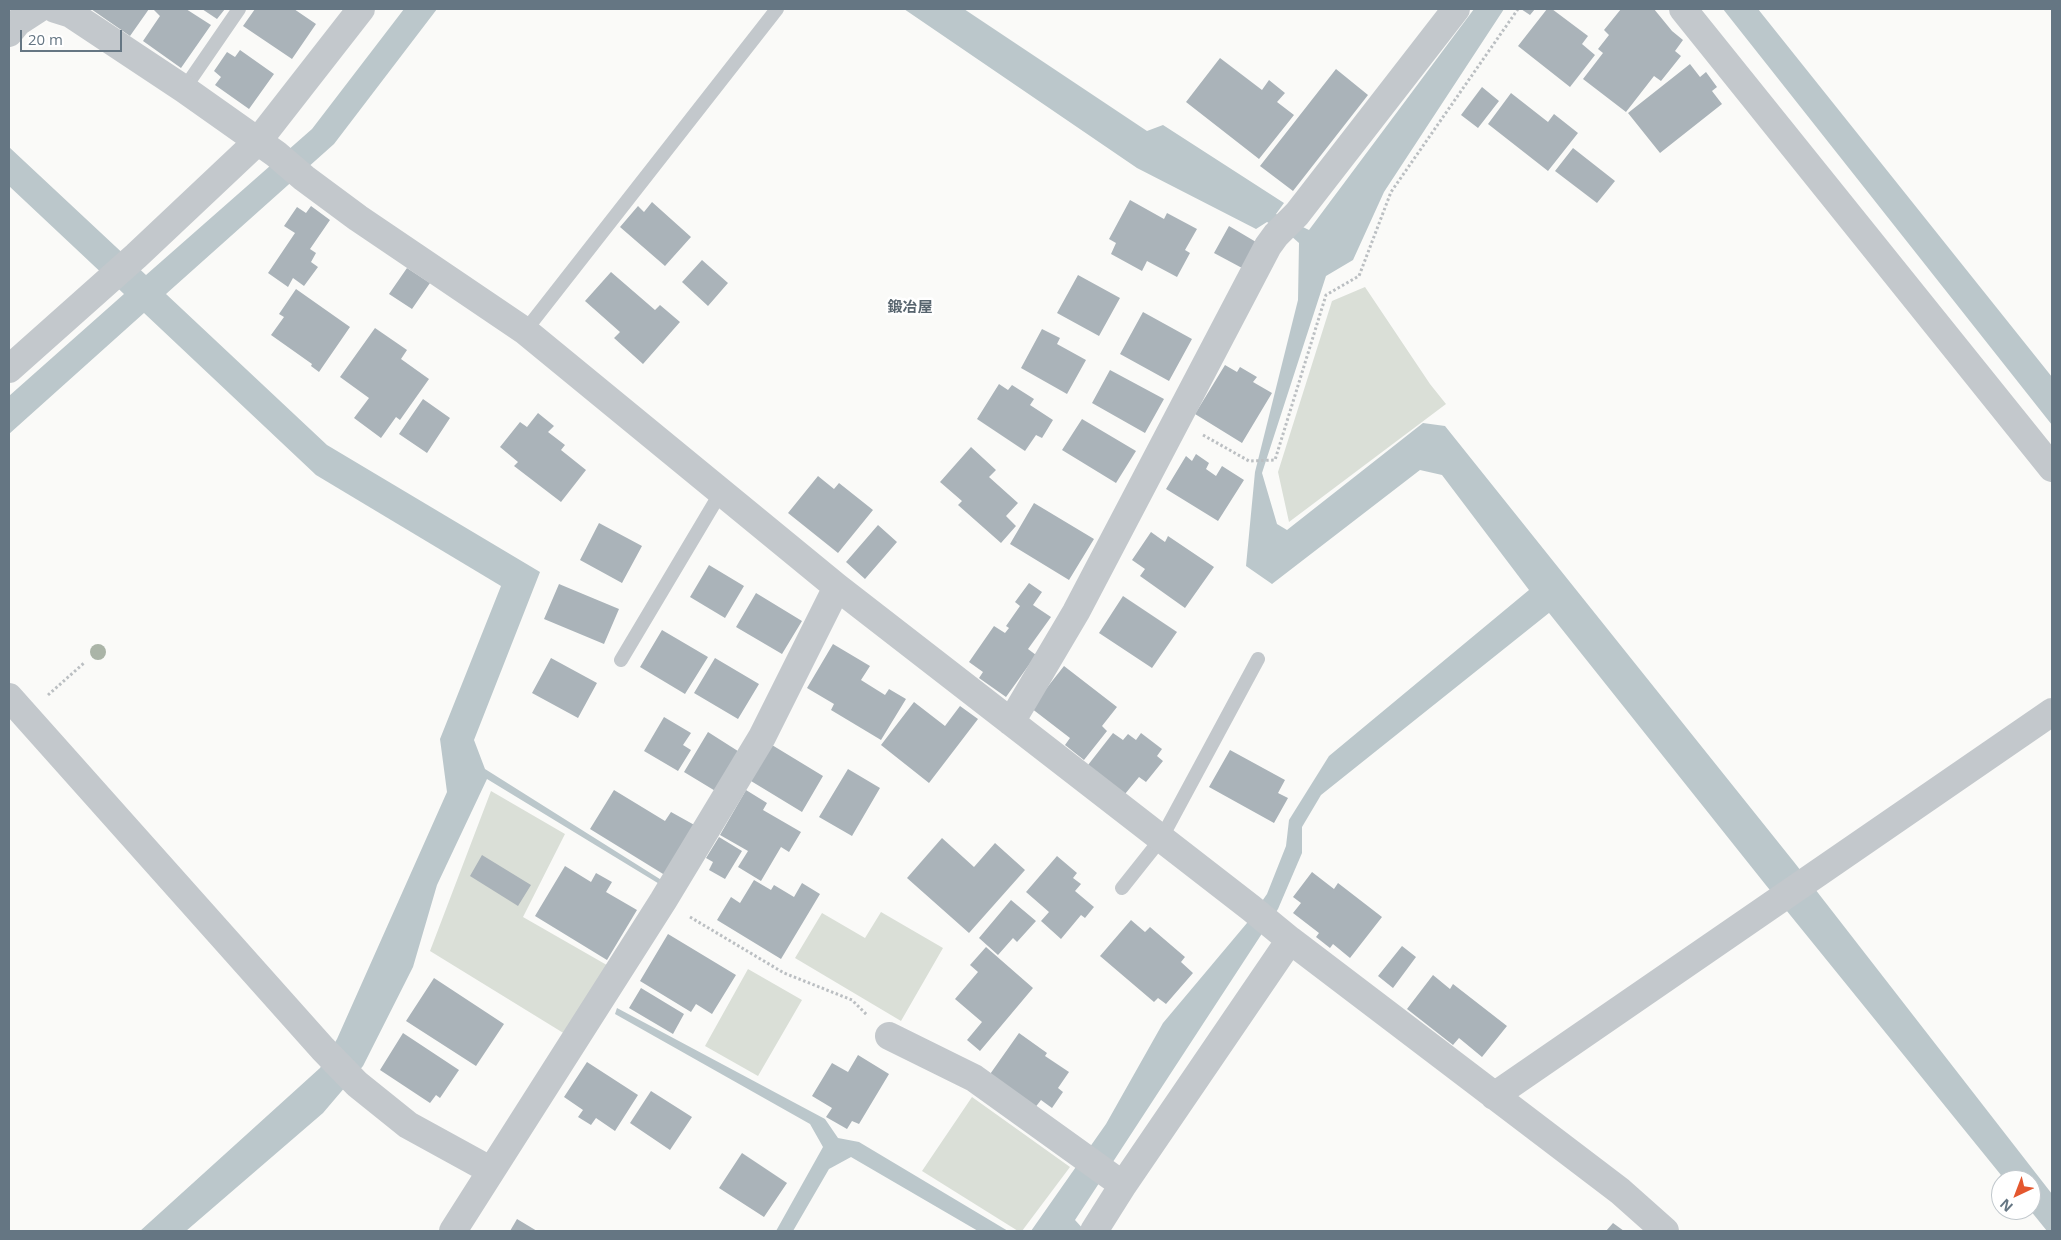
<!DOCTYPE html>
<meta charset="utf-8">
<style>
body{margin:0}
#map{position:relative;width:2061px;height:1240px;overflow:hidden;background:#fafaf8;font-family:"Open Sans",sans-serif}
canvas{display:block}
.frame{position:absolute;inset:0;border:10px solid #657683;pointer-events:none}
.north{position:absolute;left:1991px;top:1170px;width:50px;height:50px;box-sizing:border-box;background:#fff;border:1px solid #c1c8cd;border-radius:50%;rotate:223deg;font-size:14px;font-weight:700;line-height:20px;text-align:center;color:#657683}
.north::after{content:'';display:block;margin:auto;width:18px;height:22px;background:#e4572e;clip-path:polygon(50% 0,100% 100%,50% 72%,0 100%)}
.scale{position:absolute;left:20px;top:30px;width:102px;height:22px;box-sizing:border-box;border:2px solid #657683;border-top:0;padding-left:6px;font-size:15px;line-height:18px;white-space:nowrap;color:#657683;-webkit-text-stroke:4px #fff;paint-order:stroke}
</style>
<div id="map">
<canvas width="2061" height="1240"></canvas>
<div class="frame"></div>
<div class="north">N</div>
<div class="scale">20 m</div>
</div>
<script>
const context = document.querySelector('canvas').getContext('2d');
context.lineJoin = 'round';
function paint(path, color) {
  context.fillStyle = color;
  context.fill(path, 'evenodd');
}
function poly(rows) {
  const path = new Path2D();
  for (const r of rows) {
    path.moveTo(r[0], r[1]);
    for (let i = 2; i < r.length; i += 2) path.lineTo(r[i], r[i + 1]);
  }
  return path;
}
function trace(path, color, width, dash) {
  context.strokeStyle = color;
  context.lineWidth = width;
  context.lineCap = dash ? 'butt' : 'round';
  context.setLineDash(dash || []);
  context.stroke(path);
}
function drawText(font, color, halo, rows, align = 'center') {
  context.font = font + ' "Open Sans","Noto Sans JP",sans-serif';
  context.lineWidth = 5;
  context.setLineDash([]);
  context.textBaseline = 'middle';
  context.strokeStyle = halo;
  context.fillStyle = color;
  for (const [text, x, y, turn = 0] of rows) {
    context.save();
    context.translate(x, y);
    context.rotate((+turn || 0) * Math.PI / 180);
    context.textAlign = isNaN(turn) ? turn : align;
    if (halo) context.strokeText(text, 0, 0);
    context.fillText(text, 0, 0);
    context.restore();
  }
}
const green = poly([
 [1365,287,1430,384,1446,404,1289,522,1278,472,1332,301],
 [491,791,565,834,523,917,612,968,565,1034,430,951],
 [881,912,943,948,901,1021,795,958,822,913,865,938],
 [748,969,802,1000,758,1076,705,1046],
 [972,1097,1070,1167,1022,1231,1018,1231,922,1171]
]);
const water = poly([
 [404,9,437,9,334,144,166,294,327,445,540,572,474,740,485,769,663,881,661,885,487,779,437,885,413,967,363,1066,323,1113,186,1231,140,1231,320,1068,337,1039,447,792,440,739,501,586,316,475,144,313,9,434,9,396,124,294,9,186,9,147,146,275,312,129],
 [904,9,964,9,1147,131,1163,125,1284,203,1276,214,1309,230,1474,9,1504,9,1384,192,1353,260,1326,276,1262,473,1277,524,1287,530,1423,423,1445,426,1794,862,2052,1194,2052,1231,2047,1231,2030,1210,2031,1180,2005,1180,1765,884,1549,613,1321,795,1302,827,1302,853,1278,909,1075,1220,1085,1231,1031,1231,1106,1124,1163,1023,1247,923,1267,894,1286,846,1289,820,1329,756,1529,590,1442,475,1420,470,1272,584,1246,566,1255,472,1298,300,1299,243,1290,235,1267,222,1256,229,1137,168],
 [1723,9,1758,9,2052,377,2052,425],
 [617,1008,825,1119,838,1138,859,1142,1008,1231,978,1231,851,1157,829,1169,793,1231,776,1231,823,1147,810,1124,615,1014]
]);
const building = poly([
 [91,9,149,9,130,36],
 [153,9,186,9,211,25,181,68,143,41,160,16],
 [202,9,225,9,217,19],
 [255,9,294,9,316,24,292,59,243,26],
 [1521,9,1535,9,1530,15],
 [1547,9,1552,9,1588,36,1582,44,1595,55,1570,87,1518,46],
 [1621,9,1654,9,1672,31,1683,40,1675,51,1681,56,1661,81,1654,76,1626,112,1583,79,1603,53,1598,49,1609,35,1604,30],
 [240,50,274,74,249,109,215,85,221,77,214,71,227,52,235,57],
 [1220,58,1262,90,1269,80,1285,93,1277,102,1294,115,1259,159,1186,102],
 [1690,64,1700,77,1706,72,1717,87,1712,91,1722,104,1660,153,1628,113],
 [1336,69,1368,95,1293,191,1260,166],
 [1482,87,1499,101,1478,128,1461,115],
 [1511,93,1548,122,1554,114,1578,133,1548,171,1488,124],
 [1573,148,1615,181,1597,203,1555,171],
 [1130,200,1164,219,1167,213,1197,229,1185,250,1190,253,1177,277,1147,261,1142,271,1111,254,1116,243,1109,239],
 [652,202,691,237,665,266,620,227,638,206,644,212],
 [311,206,330,220,310,249,316,253,311,262,318,267,304,286,293,278,288,287,268,273,295,233,284,226,297,207,306,213],
 [1229,226,1256,242,1242,268,1214,253],
 [702,260,728,283,708,306,682,282],
 [407,268,430,283,412,309,389,294],
 [611,272,655,310,660,305,680,322,643,364,614,338,620,332,585,301],
 [1078,275,1120,298,1099,336,1057,313],
 [296,289,350,327,319,372,311,366,312,364,271,335,284,317,279,314],
 [1143,312,1192,339,1169,381,1120,354],
 [375,328,407,350,401,359,429,379,400,420,396,417,381,438,354,418,369,398,340,377],
 [1042,329,1060,338,1057,344,1086,360,1067,394,1021,368],
 [1225,365,1237,372,1240,367,1257,377,1253,382,1272,393,1242,443,1195,414],
 [1110,370,1164,399,1145,433,1092,403],
 [999,384,1008,390,1012,385,1034,399,1030,405,1053,420,1042,438,1036,435,1025,451,977,419],
 [423,399,450,418,427,453,399,434],
 [538,413,554,426,548,432,565,445,561,450,586,470,561,502,514,466,518,462,500,447,520,422,527,427],
 [1082,419,1136,451,1116,483,1062,450],
 [971,447,996,470,989,477,1018,503,1006,516,1016,526,1001,543,958,505,962,501,940,482],
 [1196,454,1209,463,1206,469,1216,476,1222,466,1244,480,1218,521,1166,489,1186,456,1192,461],
 [818,476,834,489,839,483,873,510,838,553,788,513],
 [1034,503,1094,539,1069,580,1010,544],
 [599,523,642,546,622,583,580,560],
 [878,525,897,542,865,579,846,562],
 [1151,532,1165,542,1168,536,1214,567,1185,608,1140,576,1145,569,1132,560],
 [709,565,744,586,725,618,690,597],
 [1029,583,1042,592,1033,605,1051,617,1028,649,1036,655,1006,697,979,678,983,672,969,662,994,626,1005,633,1009,628,1006,626,1020,606,1015,602],
 [559,584,619,609,604,644,544,619],
 [756,593,802,621,782,654,736,627],
 [1123,596,1177,632,1152,668,1099,633],
 [662,630,708,657,685,694,640,667],
 [833,644,870,666,861,680,885,695,889,689,906,699,881,740,831,710,834,704,807,688],
 [551,658,597,683,578,718,532,693],
 [715,658,759,684,738,719,694,693],
 [1064,666,1117,707,1102,726,1107,731,1084,760,1065,745,1070,738,1031,708],
 [914,702,945,726,960,706,978,719,929,783,881,745],
 [664,717,691,733,683,745,691,750,678,771,644,751],
 [708,732,741,753,717,792,684,772],
 [1113,733,1123,740,1128,734,1136,740,1141,733,1162,749,1157,756,1163,761,1146,782,1139,777,1125,794,1088,765],
 [772,745,823,776,802,812,751,781],
 [1230,750,1285,780,1278,793,1288,798,1274,823,1209,787],
 [848,769,880,788,852,836,819,817],
 [614,790,665,821,671,812,698,827,668,877,590,829],
 [746,790,767,803,763,810,801,832,789,852,781,847,761,881,738,867,748,851,720,835],
 [719,837,742,851,725,879,709,870,713,862,706,858],
 [942,838,974,867,995,843,1025,870,969,933,907,878],
 [482,855,531,885,518,906,470,876],
 [1057,856,1077,873,1073,878,1081,884,1075,891,1094,907,1085,918,1081,915,1061,939,1041,921,1049,912,1026,892],
 [565,866,591,882,596,873,612,882,606,892,637,910,607,960,535,916],
 [1312,872,1334,889,1338,883,1382,917,1350,958,1333,944,1330,948,1316,937,1319,933,1293,913,1301,903,1293,897],
 [754,880,771,890,774,885,794,897,802,883,820,894,781,959,717,920,731,897,740,903],
 [1011,900,1036,921,1017,942,1013,938,998,955,979,938],
 [1131,920,1145,932,1150,927,1185,957,1181,962,1193,973,1166,1004,1158,998,1154,1002,1100,956],
 [668,934,736,975,712,1014,696,1004,691,1012,640,981],
 [1402,946,1416,957,1393,988,1378,976],
 [986,947,1033,988,980,1051,967,1040,982,1022,955,999,978,972,970,965],
 [1433,975,1450,989,1453,984,1507,1026,1482,1057,1459,1038,1453,1045,1407,1009],
 [434,978,504,1024,476,1066,406,1021],
 [641,988,684,1014,673,1034,629,1008],
 [403,1033,459,1070,440,1098,436,1095,430,1103,380,1070],
 [1019,1033,1047,1053,1045,1056,1069,1072,1058,1088,1063,1092,1052,1108,1041,1100,1034,1109,988,1077],
 [858,1055,889,1074,859,1124,852,1121,847,1129,826,1117,832,1108,812,1096,832,1063,848,1072],
 [587,1062,638,1095,615,1131,596,1118,591,1125,578,1117,583,1110,564,1097],
 [651,1091,692,1117,670,1150,630,1123],
 [742,1153,787,1183,764,1217,719,1188],
 [517,1219,537,1231,510,1231],
 [1613,1223,1624,1231,1606,1231]
]);
const path = poly([
 [1203,435,1249,461,1275,460,1326,295,1359,276,1391,192,1518,9],
 [48,695,84,663],
 [690,917,784,973,852,1000,867,1015]
]);
const service = poly([
 [184,89,239,9],
 [525,331,777,9],
 [621,660,721,492],
 [1122,888,1161,839,1258,659]
]);
const minor = poly([
 [55,9,71,14,184,89,276,154,304,178,358,218,525,331,837,587,1251,908,1290,940,1620,1191,1665,1231],
 [1683,9,2052,468],
 [9,33,18,22,38,9],
 [9,369,136,256,258,141,361,9],
 [9,697,323,1049,357,1084,408,1125,490,1170],
 [1011,722,1076,612,1268,246,1276,235,1297,214,1456,9],
 [889,1036,974,1078,1123,1185],
 [1494,1096,2052,712],
 [453,1231,663,901,762,737,837,587],
 [1094,1231,1123,1185,1290,940]
]);
const trees = [
 [98,652]
];
const neighbourhoodNames = [
 ["鍛冶屋",910,308]
];
paint(green, '#dadfd7');
paint(water, '#bbc7cb');
paint(building, '#aab3b9');
trace(path, '#bbbfc2', 3, [2.5, 2.5]);
trace(service, '#c3c8cc', 14);
trace(minor, '#c3c8cc', 28);
context.fillStyle = '#aab4a7';
for (const [x, y] of trees) {
  context.beginPath();
  context.arc(x, y, 8, 0, 2 * Math.PI);
  context.fill();
}
drawText('bold 15px', '#57646e', '#fff', neighbourhoodNames);
</script>
